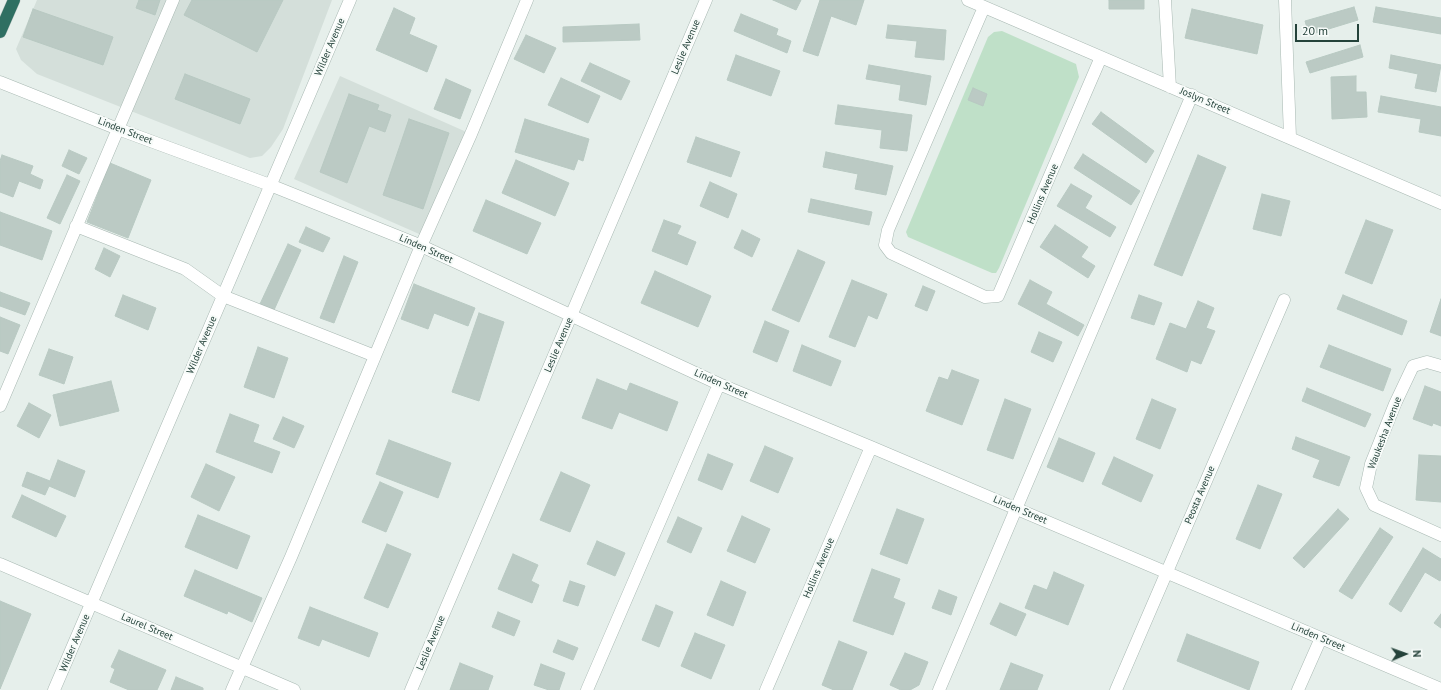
<!DOCTYPE html>
<style>
body{margin:0}
#map{position:relative;width:1441px;height:690px;overflow:hidden;background:#e6efeb;font-family:"PT Sans",sans-serif}
canvas{display:block}
.north{position:absolute;left:1385px;top:634px;width:40px;height:40px;-webkit-text-stroke:3px #f7fbf9;paint-order:stroke;rotate:88deg;font-size:11px;font-weight:700;line-height:16px;text-align:center;color:#24423a}
.north::after{content:'';display:block;margin:auto;width:14px;height:18px;background:#24423a;clip-path:polygon(50% 0,100% 100%,50% 72%,0 100%)}
.scale{position:absolute;left:1295px;top:24px;width:64px;height:18px;box-sizing:border-box;border:2px solid #24423a;border-top:0;padding-left:5px;font-size:12px;line-height:14px;white-space:nowrap;color:#24423a;-webkit-text-stroke:3px #f7fbf9;paint-order:stroke}
</style>
<div id="map">
<canvas width="1441" height="690"></canvas>
<div class="north">N</div>
<div class="scale">20 m</div>
</div>
<script>
const context = document.querySelector('canvas').getContext('2d');
context.lineJoin = 'round';
function paint(path, color) {
  context.fillStyle = color;
  context.fill(path, 'evenodd');
}
function poly(rows) {
  const path = new Path2D();
  for (const r of rows) {
    path.moveTo(r[0], r[1]);
    for (let i = 2; i < r.length; i += 2) path.lineTo(r[i], r[i + 1]);
  }
  return path;
}
function trace(path, color, width, dash) {
  context.strokeStyle = color;
  context.lineWidth = width;
  context.lineCap = dash ? 'butt' : 'round';
  context.setLineDash(dash || []);
  context.stroke(path);
}
function drawText(font, color, halo, rows, align = 'center') {
  context.font = font + ' "PT Sans",sans-serif';
  context.lineWidth = 4;
  context.setLineDash([]);
  context.textBaseline = 'middle';
  context.strokeStyle = halo;
  context.fillStyle = color;
  for (const [text, x, y, turn = 0] of rows) {
    context.save();
    context.translate(x, y);
    context.rotate((+turn || 0) * Math.PI / 180);
    context.textAlign = isNaN(turn) ? turn : align;
    if (halo) context.strokeText(text, 0, 0);
    context.fillText(text, 0, 0);
    context.restore();
  }
}
const built = poly([
 [37,0,332,0,283,129,271,147,262,156,250,158,37,74,21,60,16,49],
 [340,76,471,134,426,237,294,179]
]);
const green = poly([
 [1002,31,1076,64,1079,77,999,268,996,273,992,273,908,237,906,232,988,37,994,32]
]);
const building = poly([
 [139,0,160,0,155,15,136,8,139,0],
 [192,0,283,0,257,52,184,15,192,0],
 [773,0,801,0,796,10,773,0],
 [820,0,864,0,856,25,831,16,818,56,803,51,820,0],
 [1109,0,1144,0,1144,9,1109,9,1109,0],
 [1354,7,1358,20,1309,35,1305,21,1354,7],
 [1376,7,1441,18,1441,34,1373,22,1376,7],
 [394,8,415,18,409,34,437,46,427,72,376,50,394,8],
 [33,9,113,37,103,65,23,37,33,9],
 [1192,9,1263,25,1257,54,1185,38,1192,9],
 [741,14,778,29,776,35,791,41,787,53,734,31,741,14],
 [639,24,640,40,563,42,563,27,639,24],
 [888,25,946,30,944,60,915,57,917,41,886,38,888,25],
 [526,35,556,48,544,73,514,59,526,35],
 [1360,45,1363,57,1310,73,1306,62,1360,45],
 [736,55,780,71,771,96,727,80,736,55],
 [1391,55,1441,65,1436,92,1415,88,1418,74,1389,68,1391,55],
 [590,63,630,81,621,100,581,81,590,63],
 [869,65,931,76,926,105,899,100,901,85,866,79,869,65],
 [185,74,250,99,240,124,175,99,185,74],
 [1356,76,1356,92,1366,92,1367,117,1332,119,1331,77,1356,76],
 [561,78,600,96,588,123,548,105,561,78],
 [446,79,471,90,460,119,434,109,446,79],
 [973,88,987,94,983,106,968,100,973,88],
 [349,94,379,105,377,110,391,115,385,132,369,126,347,183,320,172,349,94],
 [1381,96,1441,107,1441,136,1419,132,1421,119,1378,112,1381,96],
 [838,105,912,115,907,151,880,148,882,130,835,124,838,105],
 [1101,112,1154,151,1146,163,1092,124,1101,112],
 [409,119,449,133,423,209,383,195,409,119],
 [525,119,589,139,583,161,578,159,574,170,515,152,525,119],
 [696,137,740,152,731,177,687,162,696,137],
 [69,150,87,158,79,174,62,166,69,150],
 [826,152,893,166,886,195,855,189,858,174,823,167,826,152],
 [1083,154,1140,191,1131,205,1074,168,1083,154],
 [2,155,33,166,30,174,43,180,40,189,19,181,13,197,0,192,0,161,2,155],
 [1198,155,1226,167,1182,276,1154,265,1198,155],
 [516,160,569,183,555,216,502,193,516,160],
 [110,163,151,180,128,238,87,222,110,163],
 [67,175,80,181,60,224,47,218,67,175],
 [710,182,737,194,728,218,700,206,710,182],
 [1071,184,1092,196,1085,208,1116,227,1110,237,1057,206,1071,184],
 [1262,194,1290,201,1281,236,1253,229,1262,194],
 [811,199,872,212,869,225,808,212,811,199],
 [486,200,541,223,527,254,473,231,486,200],
 [0,212,52,231,42,260,0,245,0,212],
 [664,220,681,226,677,234,696,242,687,265,652,251,664,220],
 [1366,220,1393,230,1372,284,1345,273,1366,220],
 [1055,225,1088,247,1081,257,1095,266,1088,278,1040,247,1055,225],
 [306,227,330,238,323,252,299,242,306,227],
 [742,230,760,239,752,257,734,248,742,230],
 [288,244,301,250,274,310,260,304,288,244],
 [104,248,120,256,110,277,95,269,104,248],
 [798,250,825,262,799,322,772,310,798,250],
 [344,256,358,262,334,323,320,318,344,256],
 [655,271,711,296,698,327,641,303,655,271],
 [852,280,887,294,877,319,868,315,855,347,829,337,852,280],
 [1030,280,1052,292,1046,304,1084,325,1078,336,1018,304,1030,280],
 [414,284,475,308,468,326,434,313,428,329,401,319,414,284],
 [923,286,935,291,927,311,915,306,923,286],
 [0,292,30,303,25,315,0,306,0,292],
 [123,295,156,308,148,330,115,316,123,295],
 [1139,295,1162,303,1154,325,1131,318,1139,295],
 [1343,295,1407,321,1402,335,1337,309,1343,295],
 [1441,299,1441,336,1430,332,1441,299],
 [1198,301,1214,308,1206,328,1215,331,1201,364,1191,360,1187,372,1156,359,1170,323,1186,329,1198,301],
 [479,313,504,322,479,401,452,392,479,313],
 [0,317,20,325,8,354,0,351,0,317],
 [765,321,789,331,777,362,753,352,765,321],
 [1039,332,1062,342,1053,362,1031,352,1039,332],
 [802,345,841,361,831,386,793,371,802,345],
 [1329,345,1391,369,1383,391,1320,367,1329,345],
 [258,347,288,358,274,398,244,387,258,347],
 [49,349,73,357,64,384,39,375,49,349],
 [952,370,979,380,962,425,926,411,939,377,948,380,952,370],
 [597,379,627,391,630,383,678,402,667,431,619,412,612,429,582,418,597,379],
 [111,381,119,411,60,426,53,395,111,381],
 [1425,386,1441,392,1441,426,1433,423,1432,426,1413,419,1425,386],
 [1307,388,1371,414,1365,427,1302,401,1307,388],
 [1005,399,1031,409,1013,459,987,450,1005,399],
 [1152,399,1176,409,1160,449,1136,439,1152,399],
 [29,403,51,415,39,438,17,426,29,403],
 [230,414,259,425,253,442,280,452,272,473,216,452,230,414],
 [283,417,304,426,294,448,273,439,283,417],
 [1296,437,1350,457,1339,486,1313,477,1320,460,1292,449,1296,437],
 [1059,438,1095,453,1083,482,1047,467,1059,438],
 [389,440,451,463,438,498,376,474,389,440],
 [765,446,793,458,778,493,750,481,765,446],
 [708,454,733,464,722,490,698,480,708,454],
 [1419,455,1441,456,1441,502,1416,500,1419,455],
 [1114,457,1153,475,1141,502,1102,484,1114,457],
 [58,460,85,471,75,497,49,486,45,495,22,486,27,472,50,481,58,460],
 [206,464,235,477,219,511,191,497,206,464],
 [561,472,590,485,570,532,540,520,561,472],
 [380,482,403,492,386,532,362,522,380,482],
 [1258,485,1282,494,1260,549,1236,539,1258,485],
 [22,495,66,516,56,537,12,517,22,495],
 [897,509,924,519,907,564,880,554,897,509],
 [1338,509,1349,519,1304,568,1293,558,1338,509],
 [198,515,250,536,237,569,185,547,198,515],
 [742,516,770,529,755,563,727,551,742,516],
 [678,517,702,528,691,553,667,542,678,517],
 [1380,528,1393,537,1352,599,1339,591,1380,528],
 [597,541,625,553,615,576,587,564,597,541],
 [387,544,411,554,388,608,364,598,387,544],
 [1423,548,1441,559,1441,579,1440,581,1425,572,1401,612,1389,604,1423,548],
 [513,554,538,565,531,581,539,585,532,603,498,589,513,554],
 [872,569,900,579,893,598,905,603,893,635,853,621,872,569],
 [195,570,262,598,252,622,228,611,227,614,184,596,195,570],
 [1054,572,1084,585,1068,625,1025,608,1034,585,1047,590,1054,572],
 [570,581,585,586,578,606,563,601,570,581],
 [721,581,746,592,733,626,707,615,721,581],
 [939,590,957,597,951,615,932,608,939,590],
 [0,601,31,614,0,689,0,601],
 [1000,603,1026,614,1016,636,990,624,1000,603],
 [656,605,673,612,659,647,642,640,656,605],
 [310,607,378,633,369,657,322,639,319,646,298,638,310,607],
 [498,612,520,621,514,636,492,627,498,612],
 [1441,614,1441,628,1434,623,1441,614],
 [695,633,725,645,711,679,681,666,695,633],
 [1187,634,1259,662,1249,690,1177,661,1187,634],
 [558,640,578,648,573,660,553,652,558,640],
 [839,641,867,652,852,690,834,690,822,685,839,641],
 [119,650,166,670,157,690,129,690,110,682,115,669,111,667,119,650],
 [905,653,928,662,919,685,910,690,901,690,890,685,905,653],
 [460,663,493,676,488,690,450,690,460,663],
 [1011,663,1043,675,1037,690,1000,690,1011,663],
 [541,664,565,673,559,690,549,690,534,685,541,664],
 [176,677,203,688,203,690,171,690,176,677]
]);
const minor = poly([
 [968,0,1441,203],
 [1165,0,1170,87],
 [1285,0,1290,137],
 [984,7,888,230,885,245,891,253,985,297,998,296,1101,57],
 [0,82,118,129,270,185,417,244,719,384,871,447,1441,689],
 [76,226,185,269,223,296,375,356],
 [1441,366,1427,362,1413,366,1395,404,1371,464,1366,488,1374,505,1441,535],
 [0,406,173,0],
 [0,564,294,690],
 [54,690,350,0],
 [232,690,291,557,421,246,471,134,527,0],
 [411,690,706,0],
 [587,690,719,384],
 [766,690,871,447],
 [939,690,1192,95],
 [1116,690,1284,300],
 [1298,690,1321,638]
]);
const highway = poly([
 [0,32,14,0]
]);
const streetNames = [
 ["Wilder Avenue",330,47,-67],
 ["Leslie Avenue",686,47,-67],
 ["Joslyn Street",1205,101,23],
 ["Linden Street",125,131,21],
 ["Hollins Avenue",1043,194,-67],
 ["Linden Street",426,249,24],
 ["Wilder Avenue",202,345,-67],
 ["Leslie Avenue",559,345,-67],
 ["Linden Street",721,384,24],
 ["Waukesha Avenue",1385,433,-69],
 ["Peosta Avenue",1200,495,-67],
 ["Linden Street",1020,510,23],
 ["Hollins Avenue",819,568,-67],
 ["Laurel Street",147,627,23],
 ["Linden Street",1318,637,23],
 ["Wilder Avenue",75,643,-67],
 ["Leslie Avenue",431,643,-67]
];
paint(built, '#d4dfda');
paint(green, '#bfe0c8');
paint(building, '#bbcac4');
trace(building, '#b8c9c2', 1);
trace(minor, '#a8b8b2', 13);
trace(highway, '#c2cac8', 13);
trace(minor, '#fff', 12);
trace(highway, '#2f6f62', 12);
drawText('10px', '#24423a', '#f7fbf9', streetNames);
</script>
